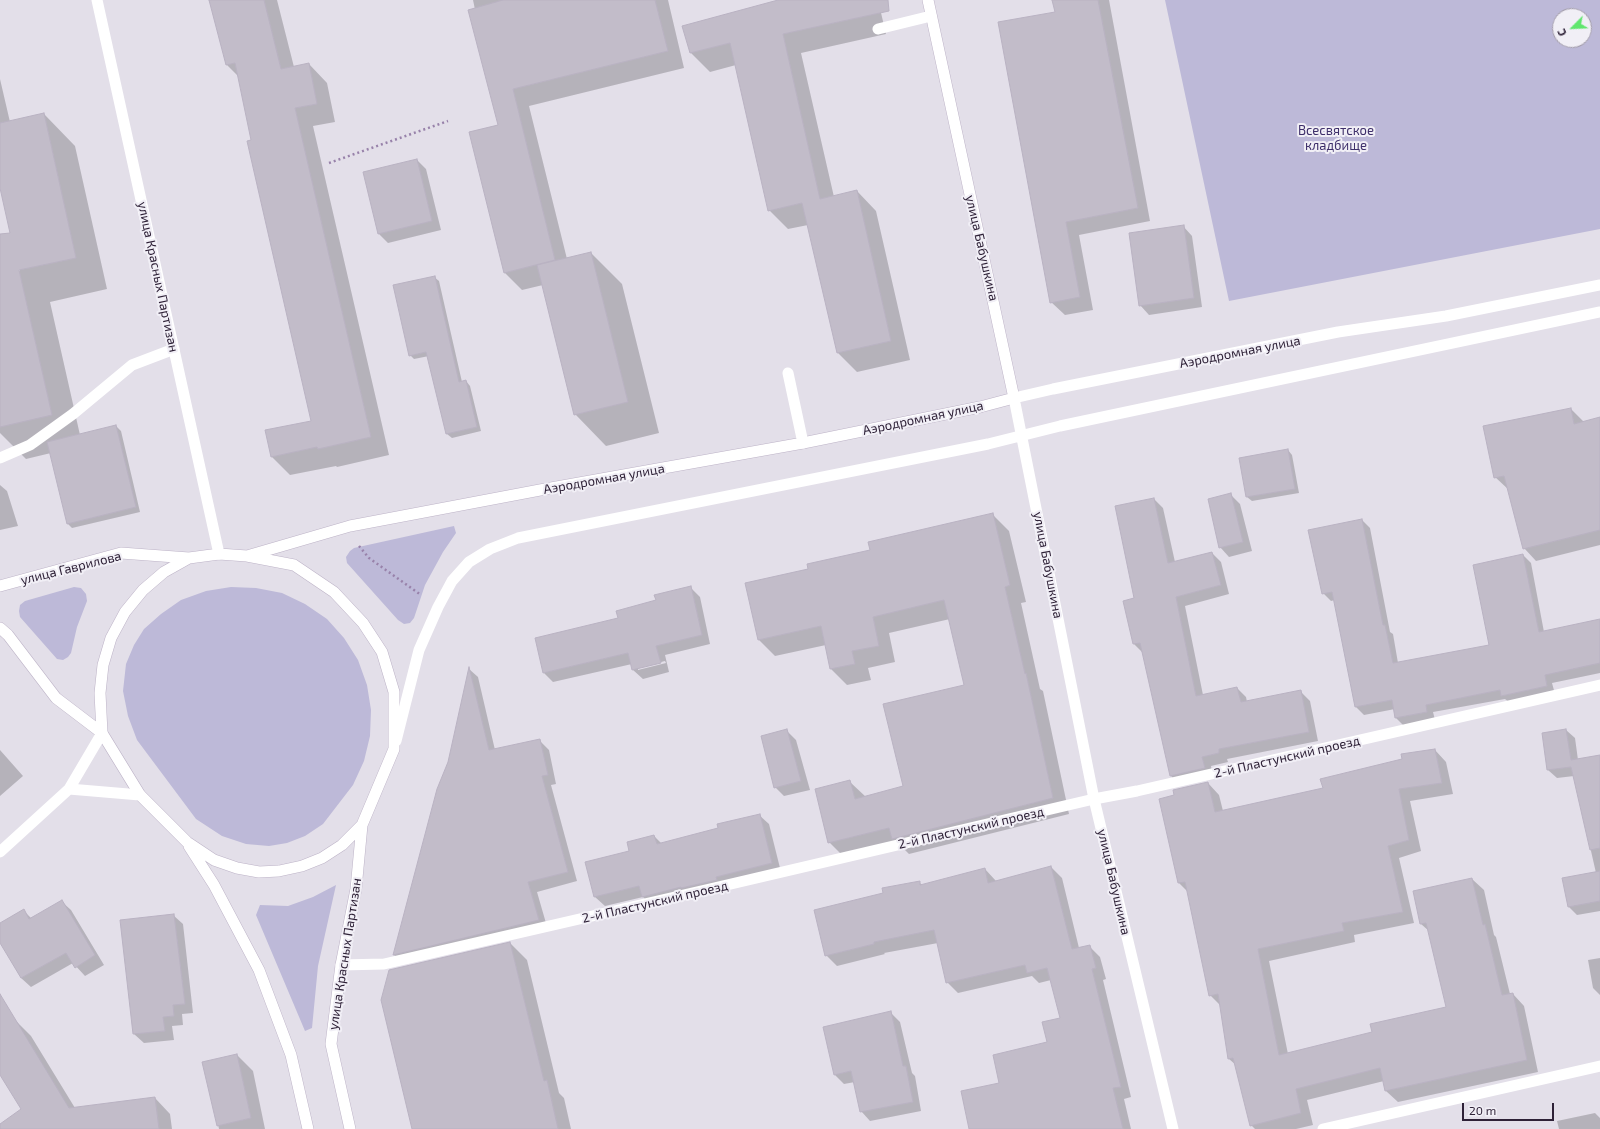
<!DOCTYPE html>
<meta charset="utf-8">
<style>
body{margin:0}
#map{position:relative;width:1600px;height:1129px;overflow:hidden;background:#e3dfe9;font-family:"Exo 2",sans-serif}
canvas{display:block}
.north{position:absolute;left:1552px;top:8px;width:40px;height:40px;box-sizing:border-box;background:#f1eff6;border:1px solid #a39daa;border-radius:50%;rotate:246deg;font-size:11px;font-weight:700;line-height:16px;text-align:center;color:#2e2137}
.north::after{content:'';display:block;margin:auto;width:14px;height:18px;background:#60e66e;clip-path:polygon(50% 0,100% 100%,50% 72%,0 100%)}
.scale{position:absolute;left:1462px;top:1103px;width:92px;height:18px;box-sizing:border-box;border:2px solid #2e2137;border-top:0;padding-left:5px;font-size:12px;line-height:14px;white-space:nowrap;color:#2e2137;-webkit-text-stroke:3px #f1eff6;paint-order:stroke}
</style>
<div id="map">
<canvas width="1600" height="1129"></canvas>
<div class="north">С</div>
<div class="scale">20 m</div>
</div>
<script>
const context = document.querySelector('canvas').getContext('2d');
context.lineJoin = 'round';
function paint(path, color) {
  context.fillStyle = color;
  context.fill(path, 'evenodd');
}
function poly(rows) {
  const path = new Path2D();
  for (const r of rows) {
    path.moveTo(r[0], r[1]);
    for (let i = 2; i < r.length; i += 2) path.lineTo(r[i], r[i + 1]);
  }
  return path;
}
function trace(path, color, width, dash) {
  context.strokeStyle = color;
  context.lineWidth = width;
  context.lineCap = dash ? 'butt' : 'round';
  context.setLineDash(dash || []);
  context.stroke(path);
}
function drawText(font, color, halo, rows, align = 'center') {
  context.font = font + ' "Exo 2",sans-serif';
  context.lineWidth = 4;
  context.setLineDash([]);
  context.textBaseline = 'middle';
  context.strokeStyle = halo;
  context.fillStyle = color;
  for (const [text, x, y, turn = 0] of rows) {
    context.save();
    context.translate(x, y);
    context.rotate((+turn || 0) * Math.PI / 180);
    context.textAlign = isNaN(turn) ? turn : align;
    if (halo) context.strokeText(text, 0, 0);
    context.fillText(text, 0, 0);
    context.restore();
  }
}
const green = poly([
 [1165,0,1600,0,1600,229,1229,301],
 [1560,16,1584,16,1584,40,1560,40],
 [454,526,456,533,443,552,425,585,414,618,410,623,404,624,398,620,347,563,346,557,350,551,354,548],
 [74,587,81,588,86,594,87,601,77,627,71,653,68,657,63,660,57,659,20,617,19,611,20,605,25,601],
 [231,587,256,588,282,593,305,604,327,619,344,638,358,660,367,685,371,710,370,736,364,761,353,785,323,824,305,836,287,843,269,846,246,844,222,836,196,819,137,740,128,716,123,691,126,664,134,645,144,629,161,614,181,600,206,591],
 [336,885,318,966,312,1028,305,1031,256,915,260,905,288,906,313,897]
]);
const shadow = poly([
 [210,0,277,0,294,67,309,64,327,83,335,122,313,126,389,455,337,467,336,466,290,475,271,456,312,422,239,77,227,65],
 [473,0,668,0,684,68,529,106,567,259,591,253,622,284,659,433,606,446,575,414,543,285,522,290,505,273,470,132,499,125],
 [781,0,878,0,886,34,801,53,834,197,857,191,876,211,910,360,857,372,838,353,808,225,788,229,769,210,736,65,710,72,691,53,684,27],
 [1054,0,1109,0,1150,221,1079,235,1093,310,1065,315,1051,302,1056,13],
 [0,79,10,122,44,114,75,146,107,289,50,302,80,435,116,426,121,431,140,512,72,528,68,524,51,453,26,459,0,433,0,276,20,271,0,182],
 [417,160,426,169,441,230,388,243,379,234,364,173],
 [1183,226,1192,236,1202,307,1149,315,1140,305],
 [434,277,439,281,462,382,466,381,470,386,481,431,452,438,447,434,429,356,414,359,410,355],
 [1571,409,1584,422,1600,418,1600,545,1536,561,1524,548,1509,490,1495,477],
 [1288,450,1292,455,1299,493,1252,501,1247,497],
 [0,485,7,491,18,526,0,530],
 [1231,495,1240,504,1252,551,1229,557,1220,547],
 [1154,499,1163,508,1175,562,1212,553,1221,562,1229,594,1185,606,1203,695,1237,688,1246,697,1247,702,1300,691,1310,701,1318,741,1227,759,1228,762,1211,766,1213,777,1180,785,1171,776,1143,653,1134,644,1135,599],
 [992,514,1009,531,1026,602,1021,603,1040,689,1043,691,1069,814,909,854,900,845,846,859,829,842,850,782,866,797,904,787,965,686,950,619,889,633,895,662,868,668,871,680,847,685,831,669,826,645,775,656,759,640,746,584,809,569],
 [1362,520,1370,528,1390,632,1393,634,1398,663,1490,646,1523,555,1531,563,1544,632,1600,620,1600,673,1552,683,1555,694,1510,703,1505,699,1433,712,1435,720,1404,726,1396,718,1395,709,1364,715,1356,707,1335,600,1331,601,1323,593],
 [690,587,700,597,710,644,665,655,669,672,643,679,633,670,632,664,553,682,544,673,620,618],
 [665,661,666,663,638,670,638,668],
 [469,669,478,677,495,750,539,740,549,750,556,784,551,785,577,881,537,892,548,930,403,964,394,955,449,762],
 [1566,730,1575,738,1578,760,1600,756,1600,911,1577,915,1568,906,1596,873,1574,776,1557,778,1548,770,1543,733],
 [787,731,796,740,810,790,784,796,775,787],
 [0,750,23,776,0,796],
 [1435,750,1446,762,1453,794,1410,801,1421,851,1399,858,1414,923,1354,935,1355,942,1269,961,1288,1054,1373,1033,1447,1008,1429,931,1421,924,1472,879,1484,890,1494,935,1496,937,1510,994,1513,994,1524,1006,1538,1072,1398,1102,1386,1091,1384,1081,1307,1100,1313,1125,1296,1129,1255,1129,1251,1125,1236,1065,1229,1059,1221,1006,1210,995,1188,892,1179,883,1175,796,1208,783,1219,795,1223,811,1324,789,1403,759],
 [759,815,769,824,781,872,652,906,643,897,605,906,595,897,587,863,630,851,654,836,662,844,719,829],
 [1051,867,1062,878,1079,948,1089,946,1100,957,1106,979,1103,980,1131,1097,1124,1099,1131,1129,970,1129,1000,1084,1048,1043,1062,1019,1051,980,1039,983,1032,976,958,993,947,982,938,943,884,953,885,954,837,966,826,955,884,894,919,882,923,886,985,869,996,881],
 [61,901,71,910,104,965,85,976,73,963,31,987,21,978,0,941,0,924,23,910,32,919],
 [173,915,183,924,193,1013,182,1014,183,1025,172,1026,174,1040,144,1043,134,1034],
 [510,943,527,960,559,1093,564,1098,571,1129,413,1129],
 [1600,958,1600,995,1593,988,1588,960],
 [891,1013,900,1022,912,1073,915,1076,921,1111,870,1121,861,1111,855,1082,844,1084,835,1075],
 [15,1020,31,1036,75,1108,155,1098,170,1114,172,1129,0,1129,0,1126,22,1109,0,1073,0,1029],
 [237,1055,253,1071,265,1129,219,1129,204,1062],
 [1595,1113,1600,1118,1600,1129,1559,1129,1557,1121]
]);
const building = poly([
 [209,0,264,0,281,69,309,63,317,104,295,108,371,437,318,449,317,447,271,457,265,430,311,421,247,141,251,140,235,63,226,65,209,0],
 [503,0,655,0,668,51,513,89,555,260,504,273,469,132,498,125,468,10,503,0],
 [778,0,888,0,889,11,783,34,820,199,857,190,891,341,837,353,802,203,768,211,730,43,690,53,682,26,778,0],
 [1052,0,1098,0,1138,208,1066,222,1080,297,1050,303,998,22,1055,12,1052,0],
 [44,113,76,258,19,270,52,415,0,427,0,234,10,233,0,188,0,123,44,113],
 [417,159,432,221,378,234,363,172,417,159],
 [1184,225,1194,298,1139,306,1129,233,1184,225],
 [591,252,628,402,574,415,537,265,591,252],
 [435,276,459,382,466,380,477,427,446,434,426,352,409,356,393,285,435,276],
 [1571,408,1574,424,1600,417,1600,530,1523,549,1504,476,1494,478,1483,426,1571,408],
 [116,425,136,507,67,524,47,442,116,425],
 [1288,449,1295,489,1246,497,1239,458,1288,449],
 [1231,493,1243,542,1219,548,1208,499,1231,493],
 [1154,498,1168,563,1212,552,1221,585,1176,597,1196,696,1237,687,1241,702,1301,690,1309,732,1219,749,1219,753,1202,757,1205,768,1170,776,1140,643,1133,644,1123,601,1134,598,1115,506,1154,498],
 [993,513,1010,585,1005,587,1025,674,1026,673,1053,798,892,839,889,828,828,843,815,789,850,780,855,799,903,786,883,704,964,685,944,600,873,617,879,646,852,651,855,664,830,669,821,626,758,640,745,583,808,569,807,564,870,550,868,542,993,513],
 [1362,519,1383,625,1385,625,1393,663,1489,645,1473,565,1523,554,1539,632,1600,619,1600,663,1545,675,1547,686,1501,696,1500,690,1426,705,1427,712,1395,718,1392,700,1355,707,1332,592,1322,594,1308,530,1362,519],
 [691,586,702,635,656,646,661,663,632,670,628,653,543,673,535,638,618,618,616,611,656,600,654,595,691,586],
 [469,667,489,750,540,739,548,775,542,776,568,872,528,882,539,920,393,955,437,789,448,762,469,667],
 [787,729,801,781,774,788,761,736,787,729],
 [1566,729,1571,760,1600,755,1600,848,1590,850,1571,767,1547,770,1542,733,1566,729],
 [1435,749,1442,783,1399,789,1409,840,1388,846,1403,912,1342,923,1344,931,1258,949,1279,1055,1372,1032,1370,1024,1446,1007,1426,923,1420,924,1413,891,1472,878,1483,925,1485,924,1502,995,1513,993,1527,1060,1385,1091,1380,1068,1296,1089,1301,1113,1250,1126,1233,1058,1228,1059,1218,994,1209,996,1185,882,1178,883,1159,799,1174,795,1173,790,1208,782,1215,812,1323,788,1320,779,1402,759,1401,754,1435,749],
 [760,814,772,863,716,877,717,880,681,888,681,887,642,897,639,886,594,897,585,862,629,851,627,842,654,835,657,844,718,828,717,824,760,814],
 [1051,866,1072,949,1090,945,1096,968,1092,969,1121,1087,1113,1088,1123,1129,969,1129,961,1091,999,1083,993,1055,1047,1042,1042,1022,1060,1018,1047,968,1027,973,1025,965,946,983,934,930,874,942,874,944,825,956,814,910,883,893,882,888,920,881,920,885,985,868,988,883,1051,866],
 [1600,871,1600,901,1568,907,1562,878,1600,871],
 [62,900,95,955,75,968,66,953,21,978,0,943,0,923,24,909,29,919,62,900],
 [174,914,185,1004,173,1005,174,1016,163,1017,165,1031,133,1034,120,920,174,914],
 [510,942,544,1081,547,1080,558,1129,412,1129,381,1000,389,970,510,942],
 [0,994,69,1108,155,1097,159,1129,0,1129,0,1124,21,1109,0,1075,0,994],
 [891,1011,903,1066,906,1066,913,1102,860,1112,851,1071,834,1075,823,1027,891,1011],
 [237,1054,251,1118,217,1126,202,1062,237,1054]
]);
const path = poly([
 [329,163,448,121],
 [359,546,369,558,421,595]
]);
const service = poly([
 [878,29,931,16],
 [788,373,803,443],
 [0,458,30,445,73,414,132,365,174,349]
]);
const minor = poly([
 [341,965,384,964,714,888,1094,799,1137,791,1600,685],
 [1323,1129,1600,1066]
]);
const tertiary = poly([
 [97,0,219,554],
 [396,741,419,650,438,607,452,581,469,562,490,549,518,538,988,444,1060,426,1600,312],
 [69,789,140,795],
 [0,852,69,789,102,733],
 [1173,1129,1094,799,1014,398,1053,389,1338,332,1446,316,1600,285]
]);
const secondary = poly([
 [219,554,247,556,294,565,334,592,363,623,382,652,394,692,394,749,362,825,342,845,322,858,302,866,279,871,259,872,237,868,214,860,187,842,140,795,102,733,100,693,103,665,111,638,125,612,143,590,164,572,189,558,219,554],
 [247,556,350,526,540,490,803,443,980,407,1014,398,928,0],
 [0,586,121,553,189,558],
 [0,628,8,635,56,698,102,733],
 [189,846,214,885,259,970,291,1055,308,1129],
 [350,1129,331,1044,341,965,356,889,362,825]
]);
const parkNames = [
 ["Всесвятское",1336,131],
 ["кладбище",1336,146]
];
const streetNames = [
 ["улица Бабушкина",982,248,77],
 ["улица Красных Партизан",158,277,78],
 ["Аэродромная улица",1240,352,-11],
 ["Аэродромная улица",923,418,-12],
 ["Аэродромная улица",604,479,-10],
 ["улица Бабушкина",1048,565,79],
 ["улица Гаврилова",71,568,-14],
 ["2-й Пластунский проезд",1287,757,-13],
 ["2-й Пластунский проезд",971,828,-13],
 ["улица Бабушкина",1114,882,77],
 ["2-й Пластунский проезд",655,902,-13],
 ["улица Красных Партизан",345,954,-81]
];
paint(green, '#bdb9d8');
paint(shadow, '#0003');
paint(building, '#c2bcc9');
trace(building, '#b9b2c2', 1);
trace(secondary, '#bdb3c7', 12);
trace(path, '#9882aa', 2.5, [2, 3]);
trace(service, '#fff', 11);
trace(minor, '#fff', 11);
trace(tertiary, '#fff', 11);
trace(secondary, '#fff', 11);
drawText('13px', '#3e2f6a', '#f1eff6', parkNames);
drawText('13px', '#2e2137', '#f1eff6', streetNames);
</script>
